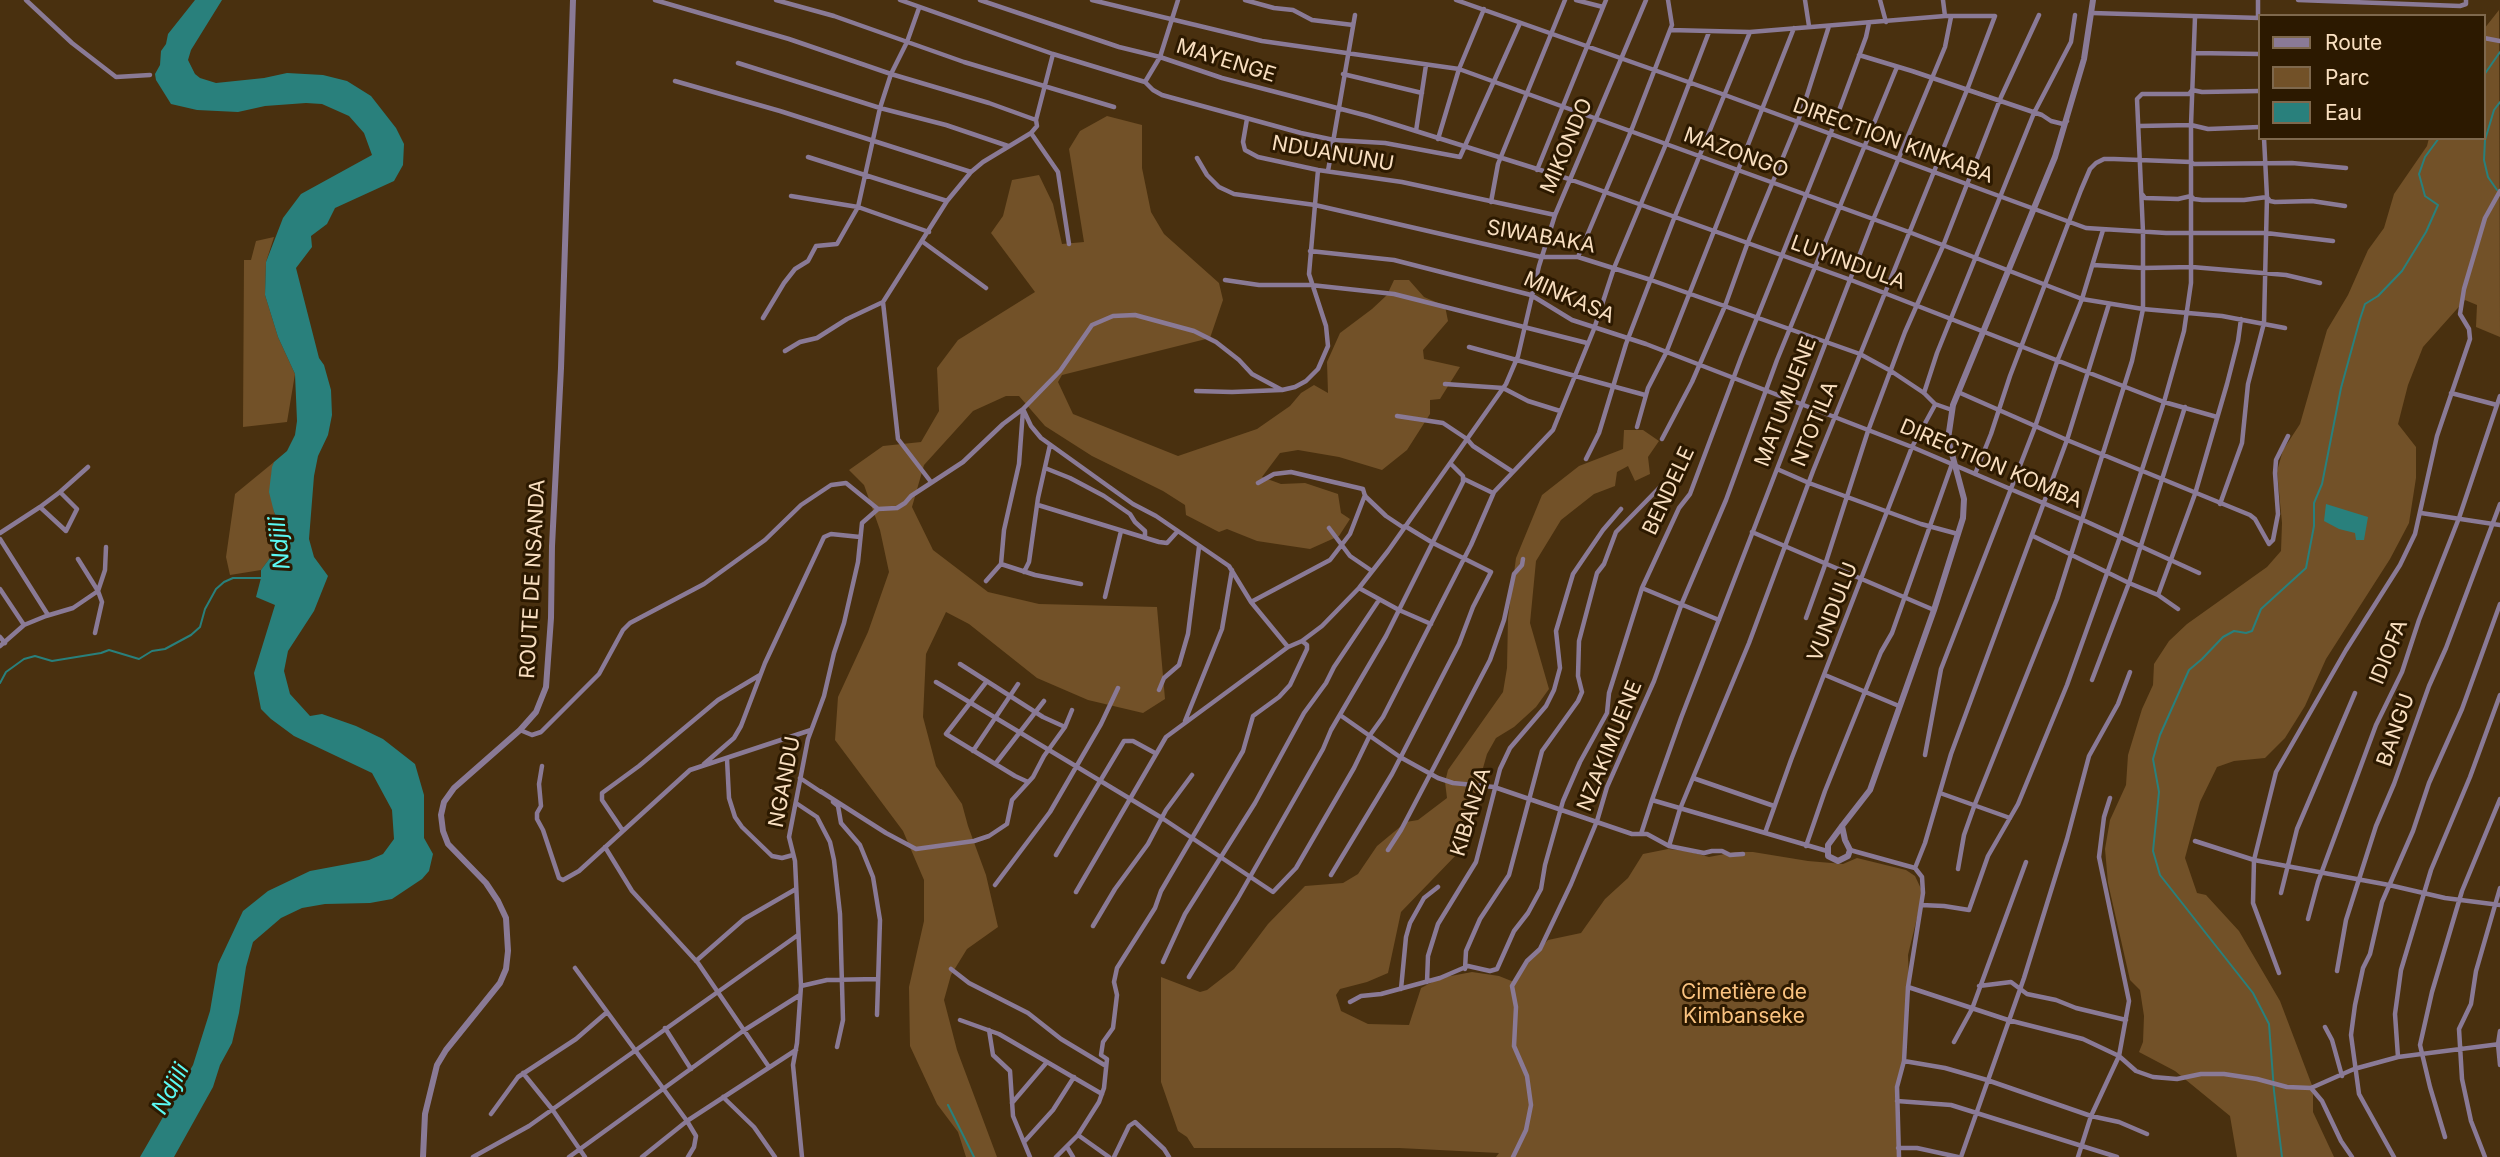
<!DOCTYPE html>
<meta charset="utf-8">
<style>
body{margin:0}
#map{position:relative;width:2500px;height:1157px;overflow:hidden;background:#49300f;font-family:Inter,sans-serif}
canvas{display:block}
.legend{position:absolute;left:2258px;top:14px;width:228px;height:126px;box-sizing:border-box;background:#2c1900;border:2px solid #7e684d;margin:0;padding:9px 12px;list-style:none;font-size:21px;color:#f9dfc0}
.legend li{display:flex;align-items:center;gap:14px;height:35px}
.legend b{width:35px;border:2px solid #7e684d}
</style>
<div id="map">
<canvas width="2500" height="1157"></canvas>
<ul class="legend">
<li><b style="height:9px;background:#8a7a96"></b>Route</li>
<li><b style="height:19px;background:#725128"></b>Parc</li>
<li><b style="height:19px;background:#29807c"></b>Eau</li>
</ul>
</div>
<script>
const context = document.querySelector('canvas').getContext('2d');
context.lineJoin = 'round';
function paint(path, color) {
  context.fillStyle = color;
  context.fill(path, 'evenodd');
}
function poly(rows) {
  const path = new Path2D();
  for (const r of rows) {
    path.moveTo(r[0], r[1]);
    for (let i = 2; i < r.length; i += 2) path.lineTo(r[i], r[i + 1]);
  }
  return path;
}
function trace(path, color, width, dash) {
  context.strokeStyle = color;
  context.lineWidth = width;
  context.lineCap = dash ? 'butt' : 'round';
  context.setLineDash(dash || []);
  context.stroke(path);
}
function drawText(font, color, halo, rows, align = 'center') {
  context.font = font + ' Inter,sans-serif';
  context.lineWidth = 6;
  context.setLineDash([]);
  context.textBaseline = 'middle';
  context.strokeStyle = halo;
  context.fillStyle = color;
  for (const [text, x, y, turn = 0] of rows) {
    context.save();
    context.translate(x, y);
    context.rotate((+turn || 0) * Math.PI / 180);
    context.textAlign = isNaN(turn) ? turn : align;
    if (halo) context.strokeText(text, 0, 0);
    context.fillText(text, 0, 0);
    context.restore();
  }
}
const green = poly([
 [2499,10,2500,337,2476,327,2477,305,2465,300,2423,347,2408,385,2398,424,2416,447,2416,478,2409,523,2390,559,2326,659,2305,706,2285,738,2265,758,2234,761,2217,767,2200,802,2185,858,2197,893,2206,895,2239,931,2280,1001,2313,1088,2313,1112,2334,1157,2237,1157,2230,1116,2175,1071,2139,1052,2143,1042,2144,1016,2140,990,2130,980,2108,883,2105,849,2110,820,2126,785,2128,755,2142,709,2153,685,2154,664,2169,641,2187,624,2267,567,2281,551,2282,523,2277,471,2283,450,2300,424,2327,330,2348,295,2368,250,2384,228,2394,194,2427,146,2429,138,2484,138,2484,29],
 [1107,116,1142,125,1142,168,1151,212,1164,234,1219,283,1223,300,1210,338,1062,375,1058,382,1073,414,1178,456,1257,429,1290,406,1301,393,1314,385,1328,393,1327,362,1340,333,1372,309,1387,295,1394,280,1409,280,1424,297,1445,306,1448,321,1423,350,1424,359,1460,367,1440,399,1430,400,1430,414,1407,450,1382,470,1339,457,1298,450,1280,453,1262,477,1281,484,1305,483,1338,494,1341,513,1350,519,1339,536,1310,549,1257,541,1227,529,1219,532,1215,530,1186,515,1185,505,1163,491,1092,456,1045,426,1019,396,1006,396,973,411,924,465,912,507,933,550,988,592,1039,604,1157,607,1165,699,1143,713,1088,700,1037,678,969,624,946,612,926,654,923,717,936,766,962,804,968,826,986,875,998,927,967,949,951,975,944,1000,957,1050,997,1157,966,1157,958,1132,937,1104,910,1046,909,987,924,921,924,880,903,831,835,740,838,697,868,632,889,572,880,530,864,485,849,470,883,446,921,442,939,411,937,368,958,340,1035,292,991,233,1003,216,1012,180,1039,175,1053,204,1062,244,1084,242,1069,149,1080,131],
 [274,237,266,262,265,295,278,337,295,374,287,422,243,427,244,260,251,260,256,241],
 [1624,430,1643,430,1659,441,1648,457,1650,474,1635,481,1628,466,1617,472,1615,486,1594,494,1561,520,1536,561,1530,623,1549,689,1536,707,1514,727,1496,738,1487,754,1459,852,1401,912,1388,973,1367,982,1340,989,1336,995,1341,1011,1368,1024,1409,1025,1421,988,1440,978,1472,972,1499,976,1514,982,1521,968,1548,940,1581,933,1605,899,1628,878,1643,854,1668,849,1687,851,1709,857,1735,852,1753,852,1808,861,1843,864,1857,858,1906,870,1915,876,1923,893,1908,955,1909,981,1904,1061,1897,1087,1899,1157,1496,1157,1499,1153,1399,1148,1194,1148,1187,1137,1178,1131,1161,1082,1161,977,1200,992,1207,990,1234,969,1268,924,1305,886,1343,883,1358,874,1377,846,1406,822,1418,820,1447,798,1445,782,1448,770,1503,692,1507,668,1508,618,1516,558,1542,495,1579,466,1623,449],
 [274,462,271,478,274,512,279,523,282,542,261,570,230,575,226,557,235,494]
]);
const water = poly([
 [195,0,222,0,191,50,188,60,195,74,200,78,216,83,264,78,287,73,323,75,347,81,371,96,396,128,404,144,403,165,394,181,335,208,327,224,311,236,312,247,296,268,319,358,324,365,331,390,332,415,328,435,318,456,314,476,309,539,314,557,328,576,314,611,288,651,284,671,290,694,310,716,322,714,356,726,383,739,415,764,424,795,424,838,433,854,429,871,422,879,392,899,370,903,325,904,302,908,281,918,253,942,246,967,239,1013,232,1043,220,1065,213,1087,174,1157,140,1157,193,1065,210,1011,218,964,243,911,268,891,310,871,369,860,383,854,394,839,392,810,372,773,294,736,271,719,261,709,254,673,275,605,256,597,261,578,261,570,282,542,279,523,274,512,269,492,272,467,274,462,287,451,295,435,297,421,295,374,278,337,265,295,266,262,283,218,301,194,372,155,364,133,349,116,322,104,306,103,265,106,238,112,197,110,171,104,156,80,155,74,160,65,161,51,166,44,168,34],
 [2326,504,2368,517,2364,540,2356,540,2355,533,2339,529,2324,521]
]);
const stream = poly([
 [2484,75,2500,52],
 [2497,190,2488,177,2484,160,2485,140,2494,110,2500,102],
 [0,683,6,672,24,659,35,656,52,661,101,653,109,650,139,659,152,651,165,649,191,635,200,627,205,609,216,589,224,582,233,578,263,578],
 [948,1105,974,1157],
 [2282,1157,2274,1091,2269,1024,2253,993,2160,875,2153,851,2159,792,2153,759,2160,735,2189,670,2202,659,2223,637,2234,631,2246,633,2252,631,2261,609,2306,568,2314,526,2314,503,2322,484,2341,388,2360,319,2365,304,2378,296,2402,271,2426,232,2438,205,2425,196,2419,174,2425,157,2439,138]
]);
const minor = poly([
 [26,0,72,43,116,77,150,75],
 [655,0,789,39,891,74,989,103,1036,120],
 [776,0,834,16,964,62,1114,107],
 [900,0,1053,54,1145,82],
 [980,0,1119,47,1160,57,1222,78,1368,116,1569,179,1851,280,2164,402,2217,417],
 [1092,0,1262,41,1459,69,1909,232,2082,299,2143,309,2222,316,2285,328],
 [1245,0,1274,8,1293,10,1312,20,1353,25],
 [1456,0,1725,95,2086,228,2166,233,2266,233,2333,241],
 [1576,0,1603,7],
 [1805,0,1809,26],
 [1880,0,1886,22],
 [1943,0,1945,16],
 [2258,0,2258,18],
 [2298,0,2460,6,2466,4,2466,0],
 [2092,13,2260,18],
 [2484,38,2500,41],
 [2194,53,2260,54],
 [1859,55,1912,71,2042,115,2051,121,2063,124,2067,121],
 [738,63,880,108,946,125,1008,146],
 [1343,74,1422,93],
 [675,81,780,111,971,172],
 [1145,82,1153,90,1162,95,1301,133,1334,140,1385,143,1460,157,1520,23],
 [1145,82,1160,57,1178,0],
 [1247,119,1243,142,1245,150,1258,157,1318,170,1402,182,1555,215],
 [2139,126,2191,125,2208,129,2260,127],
 [1416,131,1426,65],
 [1031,133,1058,172,1069,244],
 [1438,139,1459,69,1484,9],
 [808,157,947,201],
 [1197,158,1207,175,1219,187,1234,194,1315,205,1541,257,1578,257,1651,280,1860,354,1891,371,1924,393,1935,404,1952,410],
 [1537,170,1606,0],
 [1328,171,1355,15],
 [2142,194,2145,198,2178,199,2191,196,2194,199,2202,200,2244,200,2267,197,2270,201,2275,202,2312,201,2345,206],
 [791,196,858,207,929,232],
 [1491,202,1498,164,1565,0],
 [923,242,986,288],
 [1310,251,1394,260,1531,295,1572,320,1646,344,1912,447,2083,520,2199,573],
 [1578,257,1631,131,1670,30,1672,25,1668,0],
 [2093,265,2143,268,2192,267,2286,275,2320,283],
 [1225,280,1259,285,1311,285,1394,294,1587,343],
 [883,302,898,439,931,482],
 [763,318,784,283,795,269,808,261,816,246,837,244,858,207,880,108,891,74,907,42,919,8],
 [1469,347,1645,395],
 [785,351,800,342,817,338,847,319,883,302,947,201,971,172,983,162,1031,133,1037,126,1036,120,1053,54],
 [1445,384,1503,388,1528,401,1560,411],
 [1196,391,1232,392,1281,390],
 [1958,392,2067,440,2250,515,2255,519,2269,544,2273,540,2278,514,2275,473,2276,460,2288,436],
 [1924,393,1937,353,2034,113,2071,42,2075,15],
 [2451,393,2497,405],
 [1023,409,1031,426,1041,438,1133,504,1156,516,1229,566,1251,602,1288,647],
 [1397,416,1443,423,1467,439,1473,446,1513,472],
 [1637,427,1648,388,1666,353,1794,28],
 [1662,439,1692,382,1725,306,1748,242,1802,111,1829,26],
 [1586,459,1599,433,1626,344,1675,216,1750,32],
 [1045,468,1070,478,1104,496,1130,514,1135,522,1145,531,1145,537],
 [1777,469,1809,483,1921,524,1958,534],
 [1975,474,1991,434,2010,376,2081,190,2090,169,2096,163,2104,159,2114,159,2191,162,2194,164,2292,163,2346,168],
 [1464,479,1493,493],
 [1258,483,1274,474,1291,472,1363,489,1365,496,1386,516,1404,528],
 [60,492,77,509,66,531,40,507,60,492],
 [60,492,88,467],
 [2220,504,2242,443,2248,384,2264,323,2267,197,2264,138],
 [1038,505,1159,542,1167,543,1177,532],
 [2421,513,2500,525],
 [1329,528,1350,556,1372,571],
 [1752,532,1934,610],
 [0,533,40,507],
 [2033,536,2129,583,2158,595,2178,609],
 [0,539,48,615],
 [78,559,98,591,102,602,95,633],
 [1001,564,1035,575,1081,584],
 [1024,572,1029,562,1038,498,1050,445],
 [986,581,1001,564,1004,530,1019,464,1023,410],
 [1359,588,1399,610,1431,624],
 [1642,588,1719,620],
 [0,589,24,625],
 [2158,595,2195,494,2227,384,2238,341,2241,319],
 [1105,597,1121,531],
 [1251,602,1330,560,1350,534,1365,495],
 [1806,618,1825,565,1868,431,1905,332,1943,246,2001,97,2039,15],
 [0,637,5,643],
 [0,646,24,625,46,616,73,608,98,591,105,570,106,547],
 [960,664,1043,717,1065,727],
 [1825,675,1899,706],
 [2092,680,2129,583,2185,407],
 [987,681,946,734,1015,776,1028,782],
 [936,682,1162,818,1273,892,1296,868,1354,768,1370,735,1383,717,1471,545,1494,492,1553,430,1594,329,1614,268,1666,144,1709,32],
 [1159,690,1164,678,1179,665,1188,634,1199,547],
 [1340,715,1400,757,1438,778,1453,783,1494,787,1632,834,1647,834,1669,846,1704,853,1712,851,1722,851,1730,855,1743,854],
 [1185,721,1222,629,1232,570],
 [520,730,532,735,541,732,599,674,623,630,630,623,704,584,765,540,801,505,831,485,846,483,878,509,897,508,905,503,911,496,963,462,1003,424,1023,409,1060,371,1092,325,1113,316,1135,315,1194,331,1216,342,1239,360,1252,374,1282,390,1295,387,1306,381,1318,369,1328,346,1326,326,1309,274,1318,170],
 [973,751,1018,684],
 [1925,755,1941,669,2035,427,2058,359,2082,299,2103,230],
 [727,759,729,798,735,817,742,827,772,856,782,858,793,855],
 [996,763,1044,701],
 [704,764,734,738,741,726,765,663,824,537,831,534,860,537],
 [542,766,539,784,541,806,537,813,537,819,543,830,559,878,563,880,579,871,690,770,811,730],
 [800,778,821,792],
 [1693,778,1774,806],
 [820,791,886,833,916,849,974,841,989,836,1007,824,1012,800,1033,777,1044,756,1065,727,1072,710],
 [1940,793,2010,818],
 [1652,800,1681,718,1873,220,1945,47,1951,17],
 [833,802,838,806,841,823,860,845,873,877,880,920,877,1015],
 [796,803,817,817,830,842,834,860,840,914,843,1020,837,1047],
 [623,831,602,800,602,793,639,766,718,700,760,675],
 [1765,833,1791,760,1912,447,1935,405],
 [1641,834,1652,800,1827,851],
 [2195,841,2254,860,2389,885,2445,898,2500,905],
 [1669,846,1680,809,1749,643,1813,471,1967,90,1995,16,1945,16,1750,32,1670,30],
 [1806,846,1825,791,1881,652,1892,633,1952,464],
 [605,847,632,891,698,963,769,1067],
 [1388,850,1401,830,1490,660,1504,620,1514,574,1522,565,1523,559],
 [1850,850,1915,868,1922,877,1923,893,1908,987,1904,1061,1897,1087,1899,1157],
 [1056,855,1124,741,1133,741,1155,753],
 [1915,868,1925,843,1951,754,2067,440,2109,304],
 [1958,869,1964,835,1975,804,2057,599,2132,361,2143,309,2143,232,2137,99,2142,94,2189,94,2192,90,2202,92,2260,91],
 [1331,875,1392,774,1459,644,1473,607,1491,572,1433,543,1405,526],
 [995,885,1050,812,1101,724,1118,688],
 [1076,892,1166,737,1288,647,1302,641,1322,626,1359,588,1388,551,1506,384,1518,356,1539,266,1555,215,1646,0],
 [2281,893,2297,829,2355,693],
 [1921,905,1944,906,1969,910,1988,856,2018,804,2067,685,2120,537,2164,402,2184,331,2191,283,2191,125,2195,17],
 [2308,919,2318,882,2376,725,2402,672,2419,620,2459,518,2500,396],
 [1093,926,1115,889,1148,844,1166,810,1192,775],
 [696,961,744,919,796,889],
 [1163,962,1185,914,1255,803,1304,713,1326,683,1334,667,1379,600],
 [575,968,687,1121,696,1136,694,1147,688,1157],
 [951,969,969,983,1028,1013,1061,1039,1106,1066],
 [1465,969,1466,951,1480,919,1509,875,1542,751,1578,701,1582,692,1578,676,1579,641,1597,573,1604,564,1616,532,1665,482],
 [2337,971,2346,920,2376,826,2394,784,2429,686,2446,648,2500,504],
 [2279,973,2253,903,2254,860,2276,772,2346,650,2400,565,2415,534,2437,436,2470,339,2469,329,2460,314,2464,289,2485,218,2500,191],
 [1189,977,1238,898,1323,749,1331,730,1386,636,1463,482,1463,476,1451,464],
 [1427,982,1428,956,1438,924,1476,862,1500,769,1510,748,1546,706,1554,690,1560,668,1556,631,1573,574,1603,530,1621,509],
 [801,986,827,980,878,979],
 [1979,986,2011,982,2027,994,2056,1000,2076,1008,2126,1020],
 [1908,987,2008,1020,2083,1039,2119,1056,2136,1071,2153,1077,2177,1079,2201,1074,2224,1074,2257,1079,2287,1087,2311,1088,2354,1069,2398,1057,2500,1044],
 [1401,989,1406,937,1410,923,1424,898,1438,887],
 [1350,1002,1361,996,1381,994,1440,978,1468,966,1490,971,1497,969,1514,931,1528,913,1541,889,1545,865,1563,801,1580,762,1607,713,1609,693,1642,588,1679,508,1690,494,1741,358,1830,135,1866,37,1869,23],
 [960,1020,999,1034,1102,1094],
 [2325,1027,2332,1040,2342,1076],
 [665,1028,691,1069],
 [989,1030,993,1055,1010,1071,1013,1116,1030,1157],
 [2500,1031,2498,1044,2500,1065],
 [1954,1042,1972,1009,2026,862],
 [2398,1057,2395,1014,2401,970,2431,870,2470,777,2500,695],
 [1904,1061,1945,1068,1987,1080,2091,1116,2119,1122,2147,1134],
 [523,1073,552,1109,585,1157],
 [2311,1088,2322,1101,2341,1141,2352,1157],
 [723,1097,754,1127,775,1157],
 [1897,1101,1951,1105,2117,1157],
 [1012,1103,1047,1062],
 [491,1114,518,1077,576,1039,606,1013],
 [1078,1135,1109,1157],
 [2445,1137,2430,1087,2420,1045,2432,992,2462,891,2500,799],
 [1024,1142,1053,1110,1074,1077],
 [1067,1147,1073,1157],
 [1898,1148,1917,1148,1958,1157],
 [473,1157,529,1126,798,935],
 [569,1157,743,1031,800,995],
 [642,1157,687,1121,796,1050],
 [802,1157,793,1065,797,1043,801,986,795,861,789,837,808,739,824,696,834,653,844,623,858,562,862,523,878,509],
 [1056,1157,1078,1135,1099,1102,1104,1088,1107,1059,1101,1055,1103,1042,1113,1028,1117,995,1114,982,1117,968,1155,908,1161,891,1243,751,1253,716,1279,697,1290,685,1307,649,1307,645,1302,641],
 [1114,1157,1129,1126,1135,1122,1164,1149,1169,1157],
 [1513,1157,1526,1130,1531,1105,1527,1076,1514,1046,1516,1007,1512,986,1527,961,1540,949,1571,884,1597,821,1607,787,1654,681,1682,603,1726,500,1777,360,1897,67],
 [1961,1157,2024,978,2067,839,2089,756,2118,704,2130,672],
 [2078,1157,2091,1116,2119,1056,2129,1001,2099,857,2104,817,2110,798],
 [2394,1157,2359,1094,2351,1035,2355,1005,2363,968,2370,954,2382,902,2413,831,2429,783,2462,709,2500,604],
 [2485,1157,2471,1121,2462,1079,2459,1029,2471,1004,2476,971,2500,888]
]);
const tertiary = poly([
 [1842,826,1845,840,1850,850,1848,856,1838,861,1828,856,1828,845,1842,826,1870,790,1934,610,1963,518,1964,499,1948,439,1953,405,2055,157,2084,59,2093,0],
 [423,1157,425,1114,437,1065,446,1050,500,983,506,969,508,951,506,918,498,901,486,883,448,844,443,831,441,815,444,802,454,788,520,730,536,712,546,687,551,618,552,546,561,368,573,0]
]);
const streetNames = [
 ["MAYENGE",1226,61,17],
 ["DIRECTION KINKABA",1893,141,20],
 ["MIKONDO",1567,146,-67],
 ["MAZONGO",1736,153,20],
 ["NDUANUNU",1333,154,10],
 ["SIWABAKA",1541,237,10],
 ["LUYINDULA",1848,263,20],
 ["MINKASA",1569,298,24],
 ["MATUMUENE",1786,402,-69],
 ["NTOTILA",1815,424,-68],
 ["DIRECTION KOMBA",1991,464,23],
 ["BENDELE",1669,491,-65],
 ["ROUTE DE NSANDA",533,579,-87],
 ["VUNDULU",1833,612,-69],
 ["IDIOFA",2389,652,-68],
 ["BANGU",2396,730,-71],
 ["NZAKIMUENE",1610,746,-68],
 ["NGANDU",785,782,-79],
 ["KIBANZA",1471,812,-73]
];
const parkNames = [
 ["Cimetière de",1744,993],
 ["Kimbanseke",1744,1017]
];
const waterNames = [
 ["Ndjili",280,543,-96],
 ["Ndjili",171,1089,-62]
];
paint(green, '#725128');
paint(water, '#29807c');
trace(stream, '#29807c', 2);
trace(minor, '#8a7a96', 4.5);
trace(tertiary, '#8a7a96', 6);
drawText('21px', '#f9dfc0', '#2c1900', streetNames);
drawText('21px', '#fac380', '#2c1900', parkNames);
drawText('italic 23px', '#5bf9f3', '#2c1900', waterNames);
</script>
